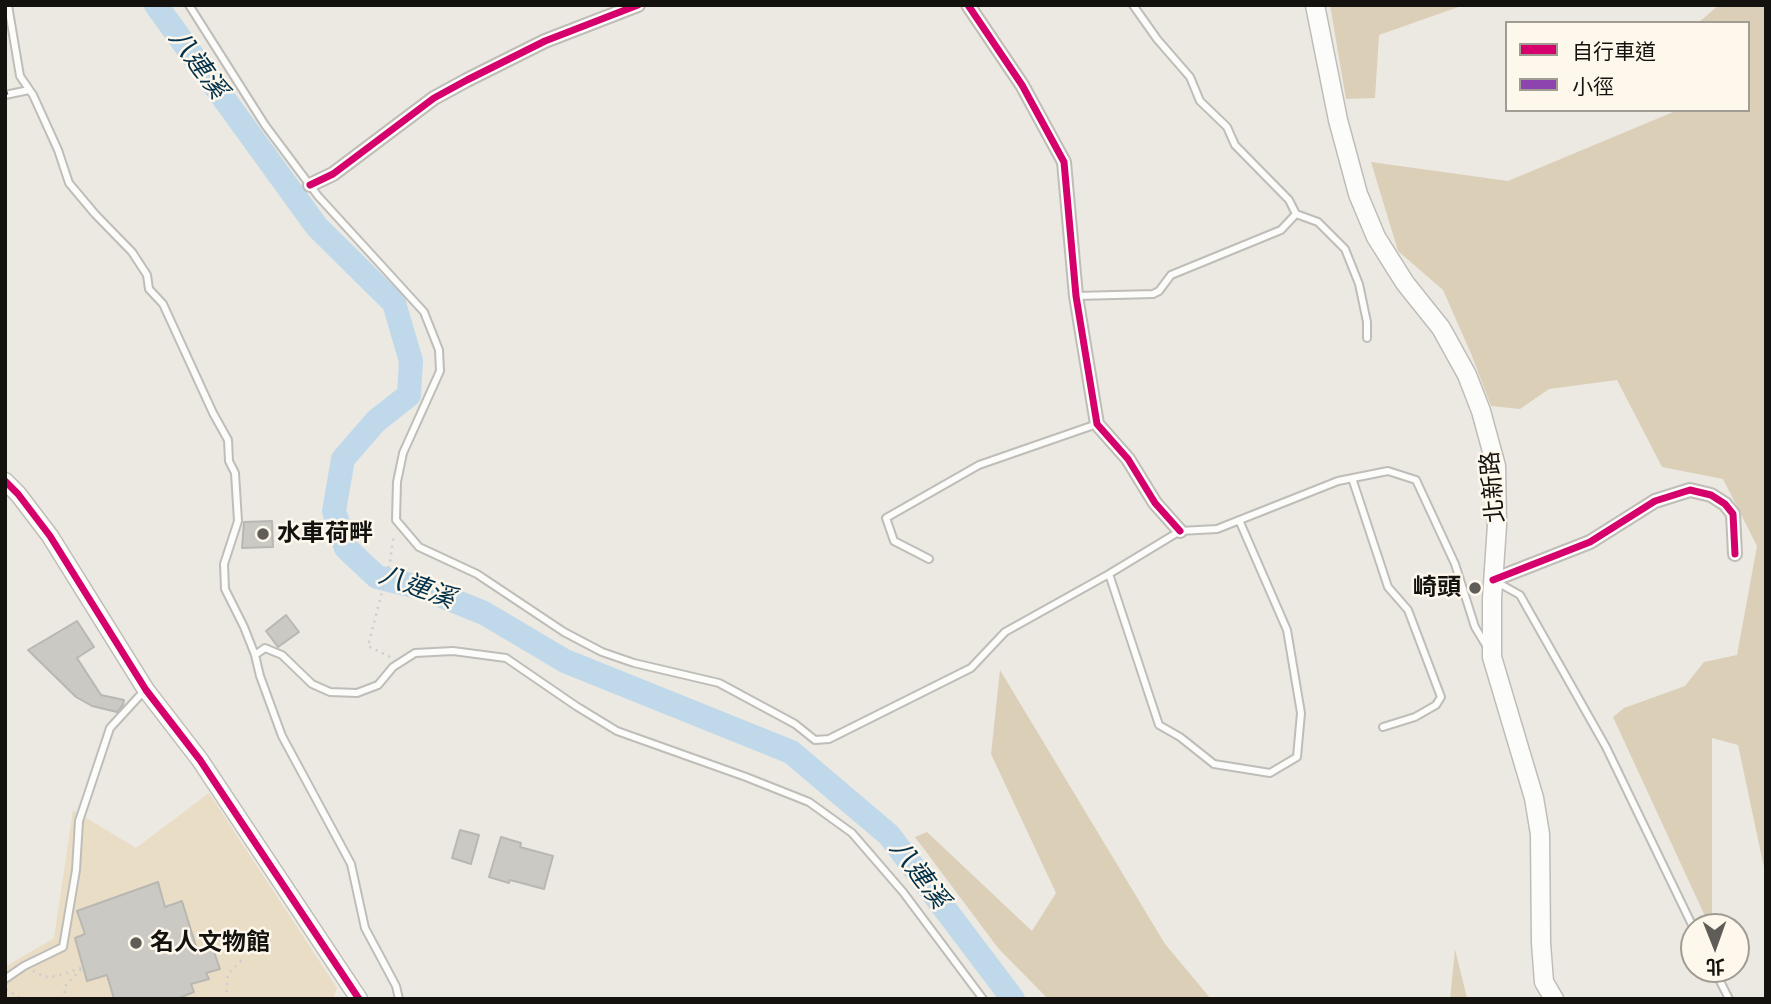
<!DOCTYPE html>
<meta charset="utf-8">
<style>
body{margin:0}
#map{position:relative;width:1771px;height:1004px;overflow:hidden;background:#ece9e2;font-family:"Public Sans","Noto Sans TC",sans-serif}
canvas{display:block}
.frame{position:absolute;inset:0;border:7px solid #14120e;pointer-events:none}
.legend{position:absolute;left:1505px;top:21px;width:245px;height:91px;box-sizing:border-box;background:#fdf7ec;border:2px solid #a09b93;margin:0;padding:9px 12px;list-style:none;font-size:21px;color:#14120e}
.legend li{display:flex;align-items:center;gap:14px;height:35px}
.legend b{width:35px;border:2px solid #a09b93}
.north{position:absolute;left:1680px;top:913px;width:70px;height:70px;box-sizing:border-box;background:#fdf7ec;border:2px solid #a09b93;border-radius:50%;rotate:179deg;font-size:19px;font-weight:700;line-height:28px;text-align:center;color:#14120e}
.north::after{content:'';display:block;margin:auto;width:24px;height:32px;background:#605d58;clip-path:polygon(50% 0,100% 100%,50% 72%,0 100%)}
</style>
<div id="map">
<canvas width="1771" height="1004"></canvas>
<div class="frame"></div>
<ul class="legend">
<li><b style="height:9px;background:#d6006c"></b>自行車道</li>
<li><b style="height:9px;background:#8e44ad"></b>小徑</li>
</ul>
<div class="north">北</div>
</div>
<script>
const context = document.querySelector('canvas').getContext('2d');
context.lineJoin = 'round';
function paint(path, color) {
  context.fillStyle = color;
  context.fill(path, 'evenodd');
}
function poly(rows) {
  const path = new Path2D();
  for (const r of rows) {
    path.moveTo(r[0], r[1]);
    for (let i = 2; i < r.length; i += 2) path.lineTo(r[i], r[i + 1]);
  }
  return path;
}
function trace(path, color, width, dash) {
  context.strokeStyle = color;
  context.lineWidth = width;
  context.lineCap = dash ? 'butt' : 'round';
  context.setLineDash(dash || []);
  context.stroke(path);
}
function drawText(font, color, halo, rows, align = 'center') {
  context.font = font + ' "Public Sans","Noto Sans TC",sans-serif';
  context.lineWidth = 5;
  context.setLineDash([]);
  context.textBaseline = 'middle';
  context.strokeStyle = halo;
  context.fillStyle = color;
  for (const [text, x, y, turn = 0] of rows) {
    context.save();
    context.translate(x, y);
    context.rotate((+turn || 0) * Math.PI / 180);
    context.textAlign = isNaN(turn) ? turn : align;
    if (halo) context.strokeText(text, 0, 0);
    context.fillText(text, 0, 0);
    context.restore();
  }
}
const green = poly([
 [209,793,337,988,333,999,5,999,5,967,54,938,73,810,136,848]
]);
const forest = poly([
 [1330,5,1464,5,1379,35,1375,98,1346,99],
 [1719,5,1766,5,1766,877,1738,745,1712,738,1712,927,1710,927,1613,717,1624,708,1685,686,1704,662,1737,655,1757,546,1723,479,1662,467,1617,380,1549,389,1520,409,1491,406,1472,356,1443,290,1398,251,1371,162,1508,181,1678,110,1748,110,1748,23,1698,23],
 [1000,670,1165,944,1211,999,1048,999,998,948,915,837,927,832,1032,931,1056,893,991,754],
 [1455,949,1466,994,1467,999,1450,999]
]);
const river = poly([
 [156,5,317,227,394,303,411,361,409,395,376,421,343,459,334,511,346,548,377,577,422,588,484,613,565,661,791,752,889,835,1013,999]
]);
const building = poly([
 [272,521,273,547,242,548,244,522,272,521],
 [286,615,299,632,278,647,266,631,286,615],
 [77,621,94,647,77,658,101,695,124,700,123,705,117,712,92,706,76,697,28,650,77,621],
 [460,830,479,835,471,864,452,858,460,830],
 [501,837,521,843,520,847,553,856,544,889,510,880,509,883,489,877,501,837],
 [158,882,165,907,182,901,198,953,213,949,220,969,206,973,209,979,191,984,194,992,176,999,114,999,107,975,87,981,75,938,85,934,77,911,158,882]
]);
const path = poly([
 [390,657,368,646,390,561,394,534],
 [33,971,45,977,58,976,83,967,66,985,63,999],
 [6,989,21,999],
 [226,999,228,974,243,959]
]);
const service = poly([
 [8,5,20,76,33,95,58,150,69,183,95,214,132,252,147,275,149,289,163,304,213,413,228,440,229,461,235,473,238,521,224,564,225,589,244,627,255,655],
 [189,5,265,125,318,196,424,312,439,350,440,371,403,453,397,482,396,520,419,547,477,574,564,632,602,652,634,663,719,683,795,724,815,740,829,739,971,668,1005,632,1109,574,1180,531,1217,529,1338,481,1388,471,1416,480,1455,564,1475,627,1487,647],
 [1133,5,1157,39,1190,77,1200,101,1227,127,1235,145,1289,200,1296,214,1318,222,1345,249,1359,284,1367,322,1367,338],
 [5,95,29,90],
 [1076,296,1153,294,1159,291,1171,275,1281,230,1296,214],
 [1352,478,1388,587,1408,610,1441,697,1436,705,1415,717,1383,727],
 [929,559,894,541,886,518,979,465,1097,424],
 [1109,574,1159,725,1180,737,1214,764,1270,773,1297,757,1301,713,1287,630,1239,520],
 [1495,581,1520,595,1606,747,1694,929],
 [1714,969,1729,999],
 [5,979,24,966,63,947,76,870,79,821,110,728,144,691],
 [399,999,396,986,365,928,351,864,282,736,260,676,255,655,265,648,282,655,312,684,330,692,357,693,378,685,393,667,415,653,453,651,506,658,576,706,617,731,746,777,809,802,852,833,903,892,983,999]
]);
const minor = poly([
 [968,5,1022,85,1064,162,1076,296,1097,424,1128,459,1155,503,1180,531],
 [310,185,333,174,434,98,467,80,545,41,638,5],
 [1493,580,1590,542,1655,501,1690,490,1711,495,1725,504,1733,514,1735,554]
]);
const tertiary = poly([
 [5,481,18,494,50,536,146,690,200,760,359,999]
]);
const secondary = poly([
 [1315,5,1338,120,1358,194,1376,237,1405,283,1441,328,1467,375,1481,411,1496,466,1497,525,1492,599,1492,657,1534,798,1540,834,1541,943,1544,982,1554,999]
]);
const quiet = poly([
 [5,92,6,95]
]);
const cycleway = poly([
 [968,5,1022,85,1064,162,1076,296,1097,424,1128,459,1155,503,1180,531],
 [310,185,333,174,434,98,467,80,545,41,638,5],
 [5,481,18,494,50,536,146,690,200,760,359,999],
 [1493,580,1590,542,1655,501,1690,490,1711,495,1725,504,1733,514,1735,554]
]);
const markers = [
 [263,534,7,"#605d58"],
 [1475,588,7,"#605d58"],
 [136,943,7,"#605d58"]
];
const streetNames = [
 ["北新路",1493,487,-95]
];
const poiNames = [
 ["水車荷畔",277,534],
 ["崎頭",1461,588,"right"],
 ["名人文物館",150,943]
];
const waterNames = [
 ["八連溪",198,64,54],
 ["八連溪",417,587,20],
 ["八連溪",919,874,53]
];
paint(green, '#e9ddc6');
paint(forest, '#dbcfb8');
trace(river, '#c0d9ea', 24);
paint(building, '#cac9c3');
trace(building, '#b9b7b2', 2);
trace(service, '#bfbdb8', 10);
trace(minor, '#bfbdb8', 16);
trace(tertiary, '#bfbdb8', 19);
trace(secondary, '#bfbdb8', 21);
trace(path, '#cdcdcb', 2.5, [2, 5]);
trace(service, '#fcfcfb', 6);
trace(minor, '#fcfcfb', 12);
trace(tertiary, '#fcfcfb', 16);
trace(secondary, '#fcfcfb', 18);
trace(quiet, '#8e44ad', 5, [10, 5]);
trace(cycleway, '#d6006c', 7);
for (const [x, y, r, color] of markers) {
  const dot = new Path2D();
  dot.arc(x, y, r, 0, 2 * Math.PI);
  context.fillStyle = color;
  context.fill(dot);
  trace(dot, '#fdf7ec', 2.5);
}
drawText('24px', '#14120e', '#fdf7ec', streetNames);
drawText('bold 24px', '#14120e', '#fdf7ec', poiNames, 'left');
drawText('italic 26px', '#01314b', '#fdf7ec', waterNames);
</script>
